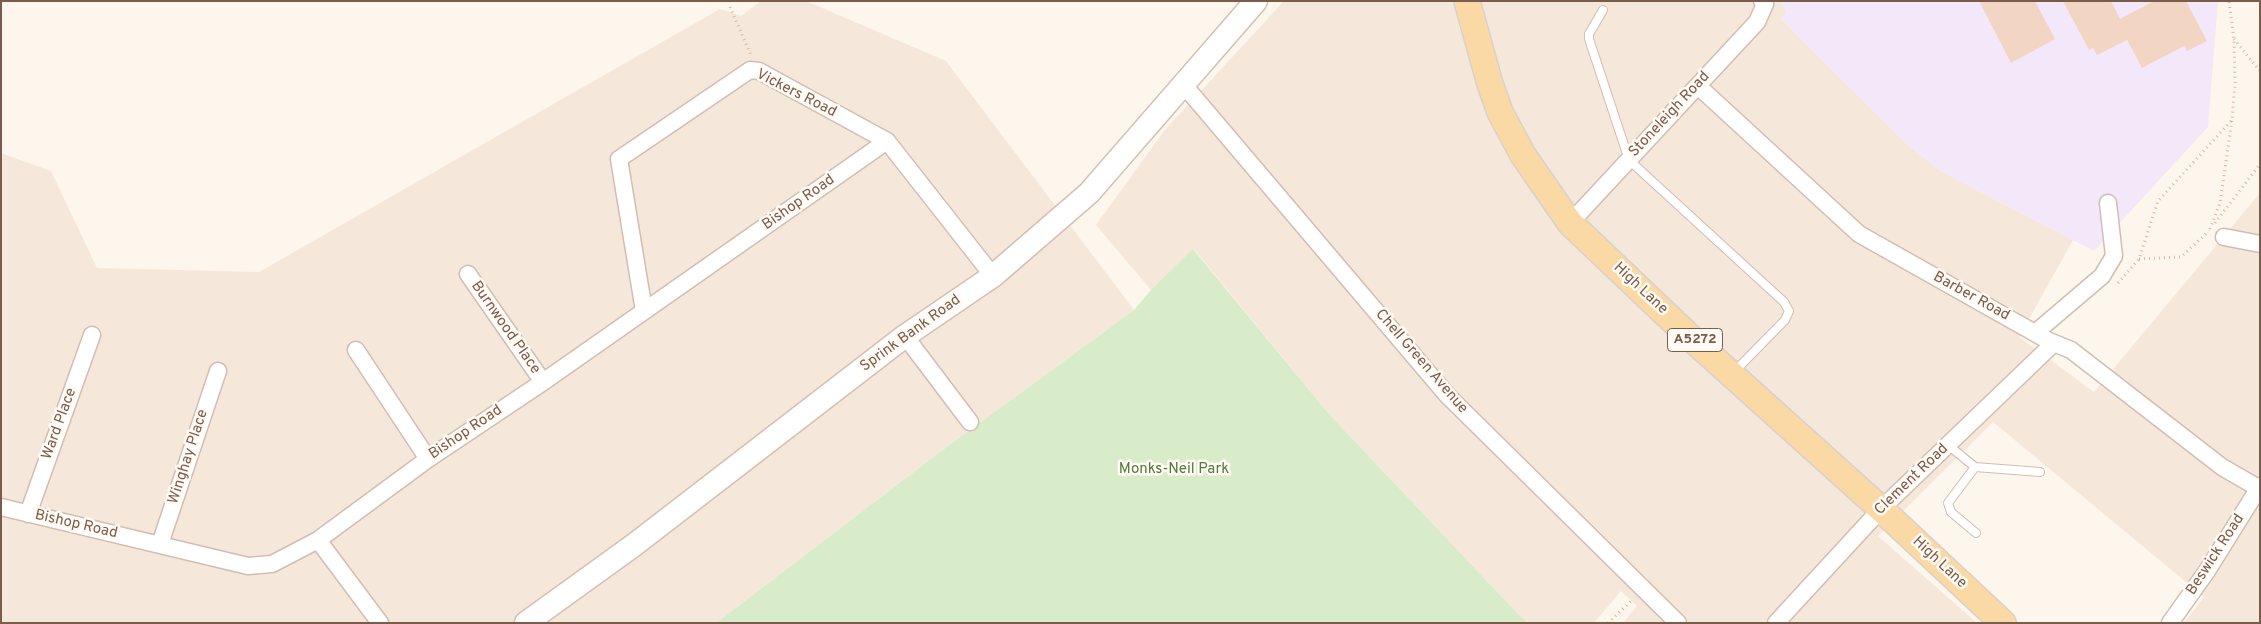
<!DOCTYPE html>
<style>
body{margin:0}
#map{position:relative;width:2261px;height:624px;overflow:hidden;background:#fdf6ec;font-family:Overpass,sans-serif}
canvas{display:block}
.frame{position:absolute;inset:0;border:2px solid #7a5c4d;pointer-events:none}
</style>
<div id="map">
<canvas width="2261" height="624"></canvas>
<div class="frame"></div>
</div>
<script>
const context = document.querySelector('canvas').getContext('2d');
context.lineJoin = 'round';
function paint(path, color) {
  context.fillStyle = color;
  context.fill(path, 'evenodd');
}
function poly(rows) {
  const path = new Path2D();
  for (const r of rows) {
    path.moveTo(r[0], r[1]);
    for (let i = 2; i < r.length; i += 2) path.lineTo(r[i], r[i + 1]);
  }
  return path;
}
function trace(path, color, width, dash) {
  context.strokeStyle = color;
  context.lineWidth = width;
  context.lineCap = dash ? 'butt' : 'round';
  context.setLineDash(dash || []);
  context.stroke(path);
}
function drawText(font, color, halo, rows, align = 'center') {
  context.font = font + ' Overpass,sans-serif';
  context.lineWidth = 5;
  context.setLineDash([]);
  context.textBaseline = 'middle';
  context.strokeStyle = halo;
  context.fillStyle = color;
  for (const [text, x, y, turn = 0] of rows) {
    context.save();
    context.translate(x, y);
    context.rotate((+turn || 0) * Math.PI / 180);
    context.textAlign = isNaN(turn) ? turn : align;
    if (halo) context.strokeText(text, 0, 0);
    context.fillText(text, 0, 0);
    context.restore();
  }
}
const residential = poly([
 [761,1,806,1,946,61,1134,310,944,449,716,623,1,623,1,153,51,171,97,268,259,272,720,9,741,16],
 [1284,1,1779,1,1787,11,1781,19,1908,145,1941,171,2073,240,2019,337,2094,392,2260,193,2260,623,2184,623,2204,597,1993,422,1878,536,1977,623,1623,623,1637,606,1621,591,1594,623,1529,623,1520,616,1329,414,1194,249,1151,290,1096,225,1164,131]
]);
const education = poly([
 [1779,1,2218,1,2208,127,2094,251,1941,171,1908,145,1781,19,1787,11]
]);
const green = poly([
 [1193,249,1329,414,1520,616,1529,623,716,623,944,449,1134,310,1151,290]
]);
const building = poly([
 [1979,1,2035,1,2055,39,2011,63],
 [2063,1,2111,1,2120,19,2154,1,2186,1,2207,41,2187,51,2184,46,2142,68,2127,40,2097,55,2093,48,2089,50]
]);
const path = poly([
 [730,7,751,55],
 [2234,39,2260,71],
 [2215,223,2260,164],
 [2210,229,2220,203,2232,120],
 [2139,259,2181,257,2209,231],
 [2118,283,2139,259,2158,201,2232,120,2235,84,2234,39,2229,1],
 [1608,623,1633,599]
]);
const lane = poly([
 [1603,10,1589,34,1589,39,1629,160,1784,302,1789,311,1785,320,1733,373],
 [1948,445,1975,467,2040,472],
 [1975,467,1948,503,1951,512,1976,533]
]);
const street = poly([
 [1183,84,1447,395,1678,623],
 [1698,86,1859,234,2049,341,2071,350,2222,467,2260,489],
 [1570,223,1757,22,1765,4,1762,1],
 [2224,237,2260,244],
 [468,274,543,382],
 [644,311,619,159,750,70,759,71,887,141,993,276],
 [2035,333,2102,276,2114,256,2108,203],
 [905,336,970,422],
 [356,350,428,459],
 [1,507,248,566,272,564,318,540,428,459,543,382,887,141],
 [28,514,92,335],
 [318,540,380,623],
 [160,544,218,371],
 [1776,623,1881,509,2054,343],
 [2170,623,2207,571,2260,486]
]);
const secondary = poly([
 [526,623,634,545,905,336,993,276,1089,193,1256,1]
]);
const primary = poly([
 [1467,1,1490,84,1500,112,1523,155,1570,223,1692,339,1881,509,2003,623]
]);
const shields = [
 [1695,340,55]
];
const shieldNames = [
 ["A5272",1695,340]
];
const streetNames = [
 ["Vickers Road",796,94,27],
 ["Stoneleigh Road",1670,115,-47],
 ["Bishop Road",799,203,-35],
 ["High Lane",1640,289,43],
 ["Barber Road",1971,297,29],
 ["Burnwood Place",505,328,55],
 ["Sprink Bank Road",911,334,-36],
 ["Chell Green Avenue",1421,362,49],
 ["Ward Place",60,424,-70],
 ["Bishop Road",466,433,-34],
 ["Winghay Place",189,457,-72],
 ["Clement Road",1912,480,-44],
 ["Bishop Road",76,525,13],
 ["Beswick Road",2216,555,-57],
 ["High Lane",1939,563,43]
];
const parkNames = [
 ["Monks-Neil Park",1174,470]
];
paint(residential, '#f5e8da');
paint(education, '#f3e8fa');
paint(green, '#d8ecc9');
paint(building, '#f3d5c3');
trace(lane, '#d1beb0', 10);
trace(street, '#d1beb0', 19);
trace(secondary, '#d6c0b0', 25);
trace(primary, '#dad1cd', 28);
trace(path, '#d9b8a5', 3, [1, 4]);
trace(lane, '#fff', 8);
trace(street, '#fff', 16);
trace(secondary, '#fff', 22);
trace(primary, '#fbd9a5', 25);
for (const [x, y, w] of shields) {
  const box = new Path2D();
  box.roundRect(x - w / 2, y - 11.5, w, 23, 4);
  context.fillStyle = '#fffaf3';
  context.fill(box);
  trace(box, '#7a5c4d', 1);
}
drawText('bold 14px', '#7a5c4d', null, shieldNames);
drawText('15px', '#7a5c4d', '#fffaf3', streetNames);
drawText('15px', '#537a41', '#fffaf3', parkNames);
</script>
